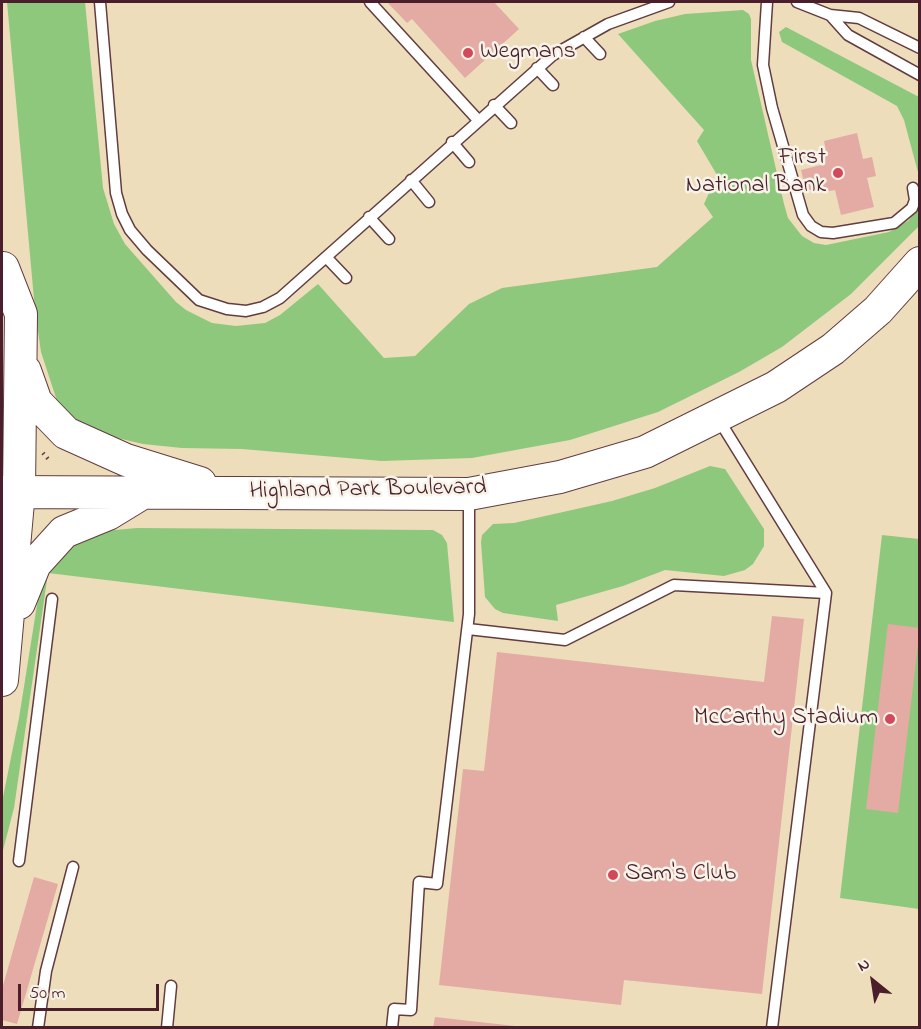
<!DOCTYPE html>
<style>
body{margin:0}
#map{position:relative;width:921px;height:1029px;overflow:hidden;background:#eeddba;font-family:"Indie Flower",sans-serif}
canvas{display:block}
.frame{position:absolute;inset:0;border:3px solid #4a1f2b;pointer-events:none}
.north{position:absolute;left:843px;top:951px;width:60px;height:60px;-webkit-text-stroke:4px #f7f3e8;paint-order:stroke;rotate:330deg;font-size:16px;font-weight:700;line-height:24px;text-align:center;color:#4a1f2b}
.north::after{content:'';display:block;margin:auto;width:21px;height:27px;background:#4a1f2b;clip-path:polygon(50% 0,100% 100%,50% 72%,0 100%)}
.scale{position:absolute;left:18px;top:984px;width:141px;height:27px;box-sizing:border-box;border:3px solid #4a1f2b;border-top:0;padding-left:8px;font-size:18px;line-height:21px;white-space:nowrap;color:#4a1f2b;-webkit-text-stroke:4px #f7f3e8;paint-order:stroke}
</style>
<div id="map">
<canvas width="921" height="1029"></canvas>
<div class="frame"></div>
<div class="north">N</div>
<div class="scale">50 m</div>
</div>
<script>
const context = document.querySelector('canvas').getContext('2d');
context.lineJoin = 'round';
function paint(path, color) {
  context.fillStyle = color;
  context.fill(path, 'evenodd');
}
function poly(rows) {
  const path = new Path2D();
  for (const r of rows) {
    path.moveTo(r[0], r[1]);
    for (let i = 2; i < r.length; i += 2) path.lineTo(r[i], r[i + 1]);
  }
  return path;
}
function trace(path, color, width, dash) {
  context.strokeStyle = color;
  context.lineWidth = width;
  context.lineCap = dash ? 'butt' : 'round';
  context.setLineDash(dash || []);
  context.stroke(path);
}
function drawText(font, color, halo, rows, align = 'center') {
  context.font = font + ' "Indie Flower",sans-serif';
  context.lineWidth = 5;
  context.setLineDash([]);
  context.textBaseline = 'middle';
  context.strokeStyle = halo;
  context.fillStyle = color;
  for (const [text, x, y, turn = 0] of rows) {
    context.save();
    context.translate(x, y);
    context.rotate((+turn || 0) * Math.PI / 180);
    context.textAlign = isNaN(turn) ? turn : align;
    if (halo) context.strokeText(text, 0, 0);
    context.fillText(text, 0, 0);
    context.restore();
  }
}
const green = poly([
 [7,2,85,2,103,188,114,224,125,244,176,302,186,310,212,323,236,326,265,323,280,315,318,284,384,358,415,356,469,304,502,288,657,267,713,217,704,204,717,175,697,141,704,130,618,34,655,21,685,14,743,10,749,14,751,19,751,60,784,204,788,218,802,236,814,243,826,245,889,232,908,221,918,209,919,201,919,226,851,294,782,347,739,372,658,412,570,440,472,458,382,461,242,449,182,448,143,444,109,436,82,429,65,413,57,401,41,352,35,310],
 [786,27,919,97,919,176,904,120,897,106,782,42,779,32],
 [710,466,725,469,764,529,764,546,753,564,745,570,724,576,665,570,623,586,556,605,558,621,503,613,495,609,485,597,481,542,482,535,493,524,514,523,612,501,655,488],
 [137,528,433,530,442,535,447,543,454,622,48,573,14,808,2,854,2,802,19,718,40,586,63,548,104,531],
 [882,535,919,539,919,909,840,898]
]);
const building = poly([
 [387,2,494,2,519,29,465,78,412,19,407,23],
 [857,133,863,159,872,157,876,176,867,178,874,207,841,215,835,190,824,192,823,187,806,191,801,170,821,165,820,157,827,156,824,141],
 [772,616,804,619,762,994,624,980,621,1005,439,985,463,769,484,771,497,652,764,682],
 [888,624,920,628,898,813,866,809],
 [34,877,58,884,17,1024,2,1020,2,989],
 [435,1017,515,1026,514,1028,433,1028]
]);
const path = poly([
 [43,453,49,460]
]);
const lane = poly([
 [100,2,116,193,122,214,130,230,147,250,199,300,227,309,246,311,263,307,280,298,553,55,608,24,669,2],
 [370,2,478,120],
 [767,2,763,65,772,108,803,215,811,226,821,232,833,233,894,223,912,208,915,200,913,188],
 [797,2,830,15,859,18,920,48],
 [830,15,848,35,920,75],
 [584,37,600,54],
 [537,68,553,85],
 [494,105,511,123],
 [452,142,469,162],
 [411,180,429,202],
 [369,217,389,239],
 [326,257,346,278],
 [719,420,826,593,772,1028],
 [468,629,565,640,674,585,826,593],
 [19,861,52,599],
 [38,1028,46,971,73,867],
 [167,1028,171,986],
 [392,1028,394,1009,411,1010,419,882,437,884,469,614,469,498]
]);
const primary = poly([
 [25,371,36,402,66,433,126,460,200,483],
 [2,492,469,494,560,477,645,452,776,387,833,349,878,310,920,263],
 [19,603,35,564,64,532,108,514,144,492],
 [2,680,19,491,21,314,3,268]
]);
const markers = [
 [468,53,6,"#d1495b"],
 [838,173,6,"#d1495b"],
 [890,719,6,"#d1495b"],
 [613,875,6,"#d1495b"]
];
const poiNames = [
 ["Wegmans",480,53],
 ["First",826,159,"right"],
 ["National Bank",826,187,"right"],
 ["McCarthy Stadium",878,719,"right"],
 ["Sam's Club",625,875]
];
const streetNames = [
 ["Highland Park Boulevard",368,491,-1]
];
paint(green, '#8ec87d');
paint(building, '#e3aba4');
trace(lane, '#633c40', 13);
trace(primary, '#633c40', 34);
trace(path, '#633c40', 4, [1.5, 4.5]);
trace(lane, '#fff', 10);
trace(primary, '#fff', 32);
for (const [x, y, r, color] of markers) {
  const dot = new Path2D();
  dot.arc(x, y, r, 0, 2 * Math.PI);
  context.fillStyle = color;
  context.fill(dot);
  trace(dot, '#f7f3e8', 2);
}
drawText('24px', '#4a1f2b', '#f7f3e8', poiNames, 'left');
drawText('24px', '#4a1f2b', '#f7f3e8', streetNames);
</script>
